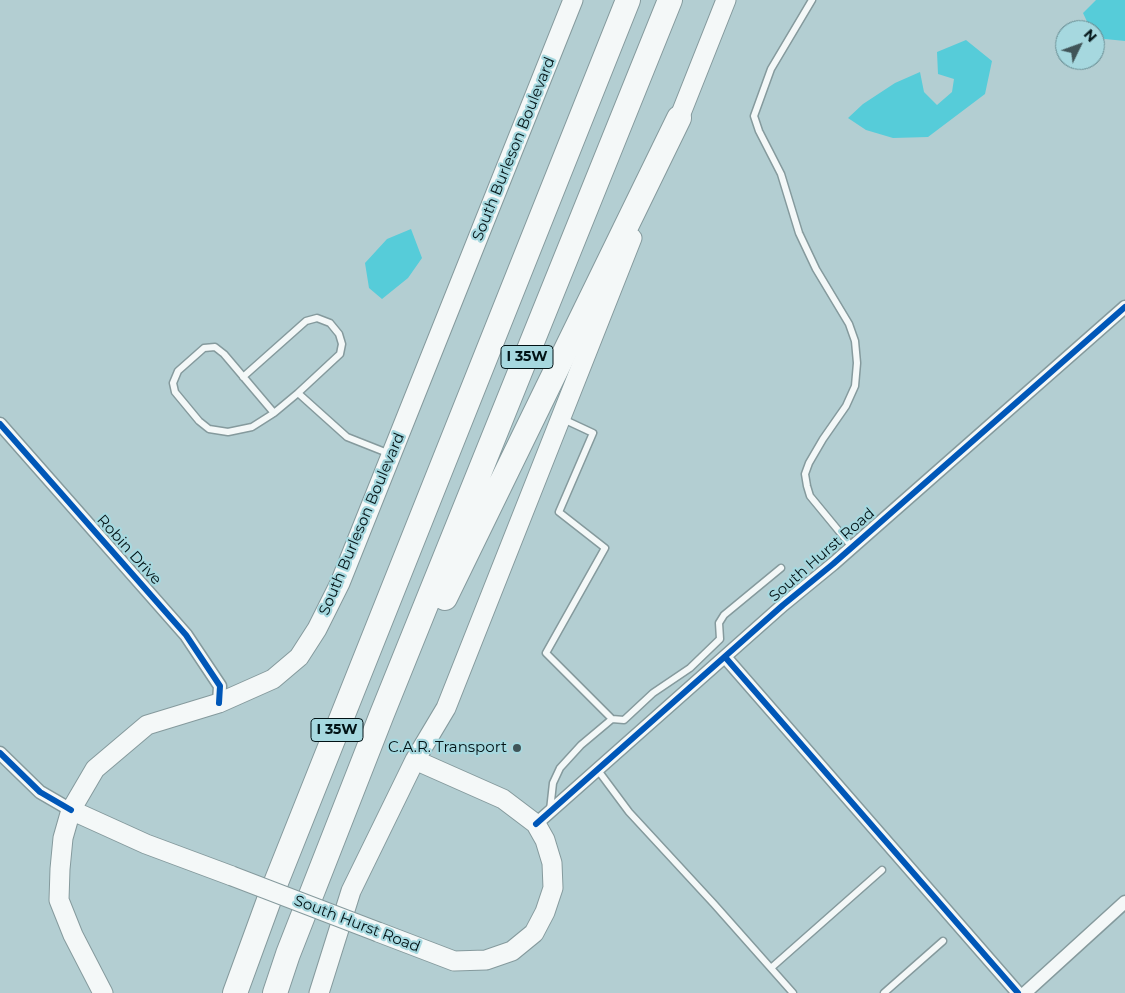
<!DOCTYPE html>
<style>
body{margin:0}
#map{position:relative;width:1125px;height:993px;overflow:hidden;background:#b3ced2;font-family:Montserrat,sans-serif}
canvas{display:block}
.north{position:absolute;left:1055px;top:20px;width:50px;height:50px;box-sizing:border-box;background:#a6d8df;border:1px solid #64898f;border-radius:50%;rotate:48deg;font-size:14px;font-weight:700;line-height:20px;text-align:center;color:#021316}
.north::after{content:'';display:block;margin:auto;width:18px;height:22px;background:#405458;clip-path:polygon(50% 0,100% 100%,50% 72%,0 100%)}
</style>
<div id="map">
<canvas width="1125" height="993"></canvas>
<div class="north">N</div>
</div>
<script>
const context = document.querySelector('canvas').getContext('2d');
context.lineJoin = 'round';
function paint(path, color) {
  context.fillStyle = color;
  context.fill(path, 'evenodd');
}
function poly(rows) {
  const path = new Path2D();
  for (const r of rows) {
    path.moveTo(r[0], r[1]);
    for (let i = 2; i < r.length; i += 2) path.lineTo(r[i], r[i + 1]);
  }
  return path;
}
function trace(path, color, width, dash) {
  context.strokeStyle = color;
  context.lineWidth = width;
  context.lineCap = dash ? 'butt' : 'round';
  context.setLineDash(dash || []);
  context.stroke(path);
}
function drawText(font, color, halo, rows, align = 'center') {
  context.font = font + ' Montserrat,sans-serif';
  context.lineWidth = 4.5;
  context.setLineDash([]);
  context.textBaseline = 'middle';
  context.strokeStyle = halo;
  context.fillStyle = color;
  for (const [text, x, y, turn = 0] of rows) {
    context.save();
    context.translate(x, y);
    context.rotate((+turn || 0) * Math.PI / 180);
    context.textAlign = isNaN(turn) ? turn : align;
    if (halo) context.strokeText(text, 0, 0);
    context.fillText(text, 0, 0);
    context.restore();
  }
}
const water = poly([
 [1096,0,1125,0,1125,41,1095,38,1095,30,1091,30,1083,13],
 [966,40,992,61,985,94,928,137,893,138,866,130,848,118,863,104,895,83,920,72,924,92,937,105,952,92,954,79,938,74,937,52],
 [411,229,422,258,408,278,382,299,369,288,365,263,387,239]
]);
const service = poly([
 [812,0,771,69,754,116,759,131,781,174,799,233,816,269,849,324,855,341,857,363,855,386,846,406,823,439,809,463,805,474,807,486,810,496,852,547],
 [243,377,306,321,317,318,330,323,339,334,342,344,340,354,298,393],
 [274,413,224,354,215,347,204,348,178,371,173,383,175,392,199,421,209,429,228,432,252,427,274,413,298,393,347,437,390,454],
 [563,419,593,433,559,512,605,548,546,653,612,719],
 [597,769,629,812,714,904,793,993],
 [550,810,553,783,560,768,581,745,612,719,624,720,653,693,690,668,720,639,719,623,724,615,781,568],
 [771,968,882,870],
 [884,993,943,941]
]);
const minor = poly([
 [0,424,186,635,220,686,219,703],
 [725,657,1018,993],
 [0,753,40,792,71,810],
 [536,824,783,605,833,564,1125,307],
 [1025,993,1125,902]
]);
const secondary = poly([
 [674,131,726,0],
 [71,810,146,844,232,876],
 [378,932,454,961,486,960,512,951,534,933,545,912,553,888,552,863,545,840,536,824,503,799,415,760],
 [103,993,73,935,59,900,60,869,63,838,71,810,95,769,147,725,219,703,273,679,299,657,317,629,340,583,573,0],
 [319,993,351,891,415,760,446,708,632,238]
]);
const motorway = poly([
 [445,598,679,118],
 [235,993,269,900,628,0],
 [275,993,288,954,382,714,670,0]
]);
const secondaryBridge = poly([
 [232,876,378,932]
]);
const cycleway = poly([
 [0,424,186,635,220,686,219,703],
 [725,657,1018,993],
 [0,753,40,792,71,810],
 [536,824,783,605,833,564,1125,307]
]);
const markers = [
 [517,748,5,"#405458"]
];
const shields = [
 [527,357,52],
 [337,730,52]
];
const shieldNames = [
 ["I 35W",527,357],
 ["I 35W",337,730]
];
const streetNames = [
 ["South Burleson Boulevard",514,149,-68],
 ["South Burleson Boulevard",362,524,-67],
 ["Robin Drive",129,550,48],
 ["South Hurst Road",822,555,-41],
 ["South Hurst Road",357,924,21]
];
const poiNames = [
 ["C.A.R. Transport",507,748]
];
paint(water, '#56ccd9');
trace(service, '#859a9d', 9);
trace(minor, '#859a9d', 15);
trace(secondary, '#859a9d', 21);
trace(motorway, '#859a9d', 26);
trace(service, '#f4f8f8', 6);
trace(minor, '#f4f8f8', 12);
trace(secondary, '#f4f8f8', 19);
trace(motorway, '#f4f8f8', 24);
trace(secondaryBridge, '#859a9d', 21, []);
trace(secondaryBridge, '#f4f8f8', 19);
trace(cycleway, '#0057b8', 6);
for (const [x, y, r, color] of markers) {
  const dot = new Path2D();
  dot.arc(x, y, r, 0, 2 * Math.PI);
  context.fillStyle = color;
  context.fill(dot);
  trace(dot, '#a6d8df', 2);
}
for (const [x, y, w] of shields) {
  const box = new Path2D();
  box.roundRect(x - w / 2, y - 11.5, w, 23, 4);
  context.fillStyle = '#a6d8df';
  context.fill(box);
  trace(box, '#021316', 1);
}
drawText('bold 14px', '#021316', null, shieldNames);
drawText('15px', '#021316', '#a6d8df', streetNames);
drawText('15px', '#021316', '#a6d8df', poiNames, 'right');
</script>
